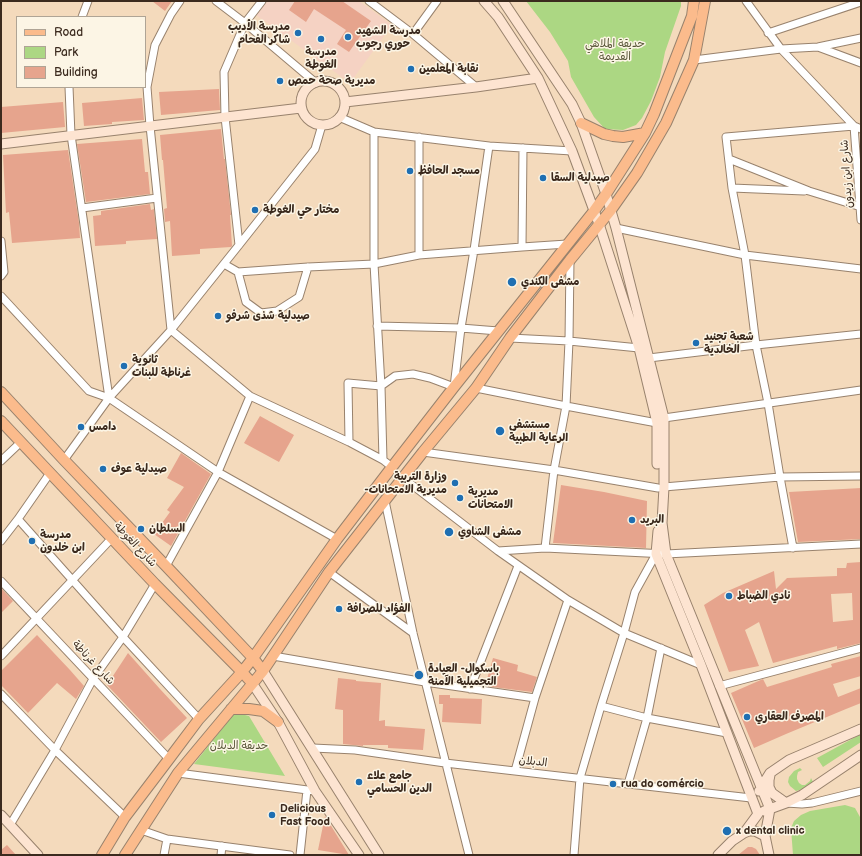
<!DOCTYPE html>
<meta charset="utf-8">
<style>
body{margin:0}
#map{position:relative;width:862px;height:856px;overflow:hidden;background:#f4dabc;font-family:"Balsamiq Sans",sans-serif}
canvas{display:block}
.frame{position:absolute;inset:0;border:2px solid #3b2a1e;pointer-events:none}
.legend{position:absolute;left:16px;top:16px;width:130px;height:72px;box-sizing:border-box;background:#fcf5e5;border:1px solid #afa495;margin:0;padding:5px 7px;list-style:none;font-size:12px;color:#3b2a1e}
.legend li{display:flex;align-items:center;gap:8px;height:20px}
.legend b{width:20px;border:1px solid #afa495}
</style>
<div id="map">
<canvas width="862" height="856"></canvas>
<div class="frame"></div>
<ul class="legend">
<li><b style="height:5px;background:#fbbb8c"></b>Road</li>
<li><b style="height:11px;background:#acd783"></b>Park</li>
<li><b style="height:11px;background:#e6a48d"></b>Building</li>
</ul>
</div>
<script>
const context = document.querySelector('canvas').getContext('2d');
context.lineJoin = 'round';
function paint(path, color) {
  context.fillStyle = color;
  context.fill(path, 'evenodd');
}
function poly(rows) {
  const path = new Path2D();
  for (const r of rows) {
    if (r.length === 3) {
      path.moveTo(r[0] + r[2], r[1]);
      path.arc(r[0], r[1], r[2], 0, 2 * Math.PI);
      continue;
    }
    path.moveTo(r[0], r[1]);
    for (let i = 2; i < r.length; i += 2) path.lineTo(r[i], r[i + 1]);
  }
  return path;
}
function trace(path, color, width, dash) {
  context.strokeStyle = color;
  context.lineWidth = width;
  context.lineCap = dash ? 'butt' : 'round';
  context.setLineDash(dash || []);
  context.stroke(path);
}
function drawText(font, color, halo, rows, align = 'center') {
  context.font = font + ' "Balsamiq Sans","Playpen Sans Arabic",sans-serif';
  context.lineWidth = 3;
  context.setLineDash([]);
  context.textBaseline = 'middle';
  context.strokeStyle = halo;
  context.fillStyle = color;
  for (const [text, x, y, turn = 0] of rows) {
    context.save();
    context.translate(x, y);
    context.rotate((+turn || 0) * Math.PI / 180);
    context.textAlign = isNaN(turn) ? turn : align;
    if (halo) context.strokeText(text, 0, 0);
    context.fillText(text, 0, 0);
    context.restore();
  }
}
const built = poly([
 [267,1,359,1,392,25,350,83,256,15]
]);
const green = poly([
 [526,1,681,1,681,6,665,52,660,77,651,101,642,118,636,125,623,130,605,129,594,117,571,77,568,61,550,32],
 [234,714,241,714,249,716,285,776,194,764],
 [861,734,861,742,823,767,817,758],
 [800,768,802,770,798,772,797,776,797,779,799,783,802,785,805,785,810,781,811,778,813,782,811,784,806,788,796,791,790,786,788,782,789,777,794,771],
 [845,805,855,808,860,817,861,855,793,855,791,828,794,821,801,815,810,811]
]);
const building = poly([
 [152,1,172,1,165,11],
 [295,1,342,1,371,21,349,52,337,44,346,30,314,9,306,22,289,10],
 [219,89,220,110,161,115,159,92],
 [142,98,144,120,112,122,112,124,84,126,82,103],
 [63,102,65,127,1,133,1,107],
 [221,129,224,159,225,159,231,215,230,215,232,246,231,247,200,249,200,254,172,256,170,221,165,222,164,209,167,208,163,160,162,160,160,135],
 [142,139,145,172,148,172,150,194,86,202,77,144],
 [68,150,79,223,80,238,12,243,9,212,6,213,3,155],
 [150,204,151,210,154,209,157,239,126,241,126,244,95,246,93,216,101,215,101,211],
 [260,416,294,435,279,462,244,443],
 [181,453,211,474,171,546,154,534,170,512,167,510,184,487,167,478],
 [561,485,604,492,647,501,646,548,553,543],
 [861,488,861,539,798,542,789,492],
 [861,562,861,643,837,649,837,646,773,663,759,622,745,630,759,666,729,672,704,605,723,593,774,571,776,589,787,578,837,576,837,568,846,568,847,563],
 [852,593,853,620,833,622,831,594],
 [1,588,13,601,1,613],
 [37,635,70,670,84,686,76,699,57,683,28,713,1,685,1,671],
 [128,653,160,689,187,718,161,742,107,685],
 [861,656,861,676,833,684,838,697,861,688,861,703,846,709,786,734,754,748,731,693,763,679,767,687,832,667,831,664],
 [493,658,518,665,517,671,537,677,532,692,485,686],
 [338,678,356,680,356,681,381,683,379,721,385,720,385,726,425,729,423,750,388,748,388,745,363,745,363,746,343,744,343,710,335,709],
 [439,695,450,695,450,698,482,699,481,724,442,722,443,704,439,704],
 [325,816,349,855,318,850],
 [7,845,16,855,1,855,1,850],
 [748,847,752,847,756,849,760,855,738,855]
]);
const street = poly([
 [180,1,171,14,155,45,147,87,150,126,171,330,239,245,315,149,322,125],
 [216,1,245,23,316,83],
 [369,1,413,34,476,87],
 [746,1,781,49,854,126,861,129],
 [82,17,88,1],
 [768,33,861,2],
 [413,34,437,1],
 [818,47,861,63],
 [694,60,781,49,818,47,861,38],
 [69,87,71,135,109,398,218,472,337,539],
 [339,117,374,132,489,146,572,151],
 [854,126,861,220],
 [374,132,374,264,381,386,383,460],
 [419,137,419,255],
 [729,159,809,191,861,207],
 [732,188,804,191],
 [82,208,157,198],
 [616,228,745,255,861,269],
 [1,241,4,272,1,276],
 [239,245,225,117,224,72,245,23,262,1],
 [522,247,523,148],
 [224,264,238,272,308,267,374,264,419,255,522,247,567,244],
 [238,272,246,302,261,313,277,311,299,297,308,267],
 [1,296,89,391,109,398],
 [377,326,461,328,498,331],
 [510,338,569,341,639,348],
 [649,358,756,345,861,334],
 [476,388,566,406,657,423],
 [664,418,861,390],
 [349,442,348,383,381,386,395,376,413,374,430,378,454,387,461,328,474,250,489,146],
 [423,452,554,470,658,488],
 [64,460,109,398,171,330,250,396],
 [1,461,21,442],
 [50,473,18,519,123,637,199,719],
 [403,478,498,551,545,548,666,554,861,544],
 [664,487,780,477,861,476],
 [385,501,413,633,469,855],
 [1,541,18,519],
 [545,548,554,470,566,406,569,341,570,260],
 [793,548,780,477,768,403,756,345,745,255,732,188,726,137,854,126],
 [498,551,568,600,624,633,701,665],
 [166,566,218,472,250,396,349,442,383,460,392,467],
 [329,572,413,633],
 [1,581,169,759],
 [1,656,112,538],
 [273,656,425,682,535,698],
 [719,686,861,648],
 [470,689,518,566],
 [1,694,55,750,125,817],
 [601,706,647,718,727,733],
 [313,748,355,750,445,763,751,798],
 [515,771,535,698,568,600],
 [178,773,315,791],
 [628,784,647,718,661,648],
 [786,803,802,804,812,803,861,791],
 [10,825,55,750,93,679,123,637,155,584],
 [141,830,167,839,290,855],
 [164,855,167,839],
 [221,855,222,846],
 [300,855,307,790],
 [574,855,580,778,601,706,624,633,635,592,656,554]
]);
const secondary = poly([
 [484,1,498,17,538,78,572,151,599,224,639,348,657,423,657,464],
 [503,1,572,104,581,123,606,194,616,228,664,418,664,487,662,523,666,554,770,809,765,836,769,855],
 [323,103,22],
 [345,102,476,87,538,78],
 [1,144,301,108],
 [658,531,656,554,701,665,758,814,744,833],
 [263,671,379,855],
 [252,683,278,722,315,791,359,855],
 [770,775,769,780,769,787,772,793,786,803],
 [759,791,761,789,765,781,770,773,789,760,861,729],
 [764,811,786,803,802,795,861,755],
 [1,815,38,855],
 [718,855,732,841,744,833,749,831,755,831,765,836]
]);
const primary = poly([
 [581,123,604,134,613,136,623,137,645,133],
 [1,392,64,460,166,566,253,658,263,671],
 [1,421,155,584,242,672,252,683],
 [231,709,249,709,263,711,278,722],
 [102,855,125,817,169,759,199,719,242,672,253,658,337,539,392,467,454,387,594,211,606,194,645,133,654,114,692,16,694,1],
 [125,855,178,773,263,671,329,572,423,452,476,388,510,338,570,260,611,210,637,173,666,123,694,60,705,1]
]);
const markers = [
 [298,33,4,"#1f6fb2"],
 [348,37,4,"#1f6fb2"],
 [321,39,4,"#1f6fb2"],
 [411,69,4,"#1f6fb2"],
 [280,81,4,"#1f6fb2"],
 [410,171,4,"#1f6fb2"],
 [543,178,4,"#1f6fb2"],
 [255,210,4,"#1f6fb2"],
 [512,282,5,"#1f6fb2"],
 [218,316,4,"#1f6fb2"],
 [696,343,4,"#1f6fb2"],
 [124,366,4,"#1f6fb2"],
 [81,427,4,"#1f6fb2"],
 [500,431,5,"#1f6fb2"],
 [103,469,4,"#1f6fb2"],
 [455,483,4,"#1f6fb2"],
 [460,498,4,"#1f6fb2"],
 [632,520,4,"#1f6fb2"],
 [141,529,4,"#1f6fb2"],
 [449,532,5,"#1f6fb2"],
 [32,541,4,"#1f6fb2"],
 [729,596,4,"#1f6fb2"],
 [339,609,4,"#1f6fb2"],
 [419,675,5,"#1f6fb2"],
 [747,717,4,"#1f6fb2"],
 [359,782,4,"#1f6fb2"],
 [613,784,4,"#1f6fb2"],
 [272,815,4,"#1f6fb2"],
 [727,831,5,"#1f6fb2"]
];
const poiNames = [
 ["مدرسة الأديب",290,27,"right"],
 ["شاكر الفحام",290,40,"right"],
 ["مدرسة الشهيد",356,31],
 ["حوري رجوب",356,44],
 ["مدرسة",321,52,"center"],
 ["الغوطة",321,65,"center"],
 ["نقابة المعلمين",419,69],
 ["مديرية صحة حمص",288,81],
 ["مسجد الحافظ",418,171],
 ["صيدلية السقا",551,178],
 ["مختار حي الغوطة",263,210],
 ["مشفى الكندي",521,282],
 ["صيدلية شذى شرفو",226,316],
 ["شعبة تجنيد",704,337],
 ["الخالدية",704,350],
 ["ثانوية",132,360],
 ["غرناطة للبنات",132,373],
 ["مستشفى",509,425],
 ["الرعاية الطبية",509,438],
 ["دامس",89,427],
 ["صيدلية عوف",111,469],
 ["وزارة التربية",447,477,"right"],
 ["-مديرية الامتحانات",447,490,"right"],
 ["مديرية",468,492],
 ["الامتحانات",468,505],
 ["البريد",640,520],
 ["السلطان",149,529],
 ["مشفى الشاوي",458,532],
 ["مدرسة",40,535],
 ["ابن خلدون",40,548],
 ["نادي الضباط",737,596],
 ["الفؤاد للصرافة",347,609],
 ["باسكوال- العيادة",428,669],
 ["التجميلية الآمنة",428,682],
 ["المصرف العقاري",755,717],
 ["جامع علاء",367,776],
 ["الدين الحسامي",367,789],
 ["rua do comércio",621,784],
 ["Delicious",280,809],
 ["Fast Food",280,822],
 ["x dental clinic",736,831]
];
const parkNames = [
 ["حديقة الملاهي",615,44],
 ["القديمة",615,57],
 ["حديقة الدبلان",239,746]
];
const streetNames = [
 ["شارع ابن زيدون",847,174,-94],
 ["شارع الغوطة",135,545,47],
 ["شارع غرناطة",93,663,47],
 ["الدبلان",533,762,6]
];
paint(built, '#f5d2c3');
paint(green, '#acd783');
paint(building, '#e6a48d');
trace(street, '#98826d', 9);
trace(secondary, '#98826d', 11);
trace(primary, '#98826d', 12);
trace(street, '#fff', 7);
trace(secondary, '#fde4d1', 9);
trace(primary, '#fbbb8c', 10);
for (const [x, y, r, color] of markers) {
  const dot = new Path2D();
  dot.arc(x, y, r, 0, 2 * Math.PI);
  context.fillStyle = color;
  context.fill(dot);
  trace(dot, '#fcf5e5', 1.5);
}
drawText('bold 11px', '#3b2a1e', '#fcf5e5', poiNames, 'left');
drawText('11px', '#575537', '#fcf5e5', parkNames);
drawText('11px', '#3b2a1e', '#fcf5e5', streetNames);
</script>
